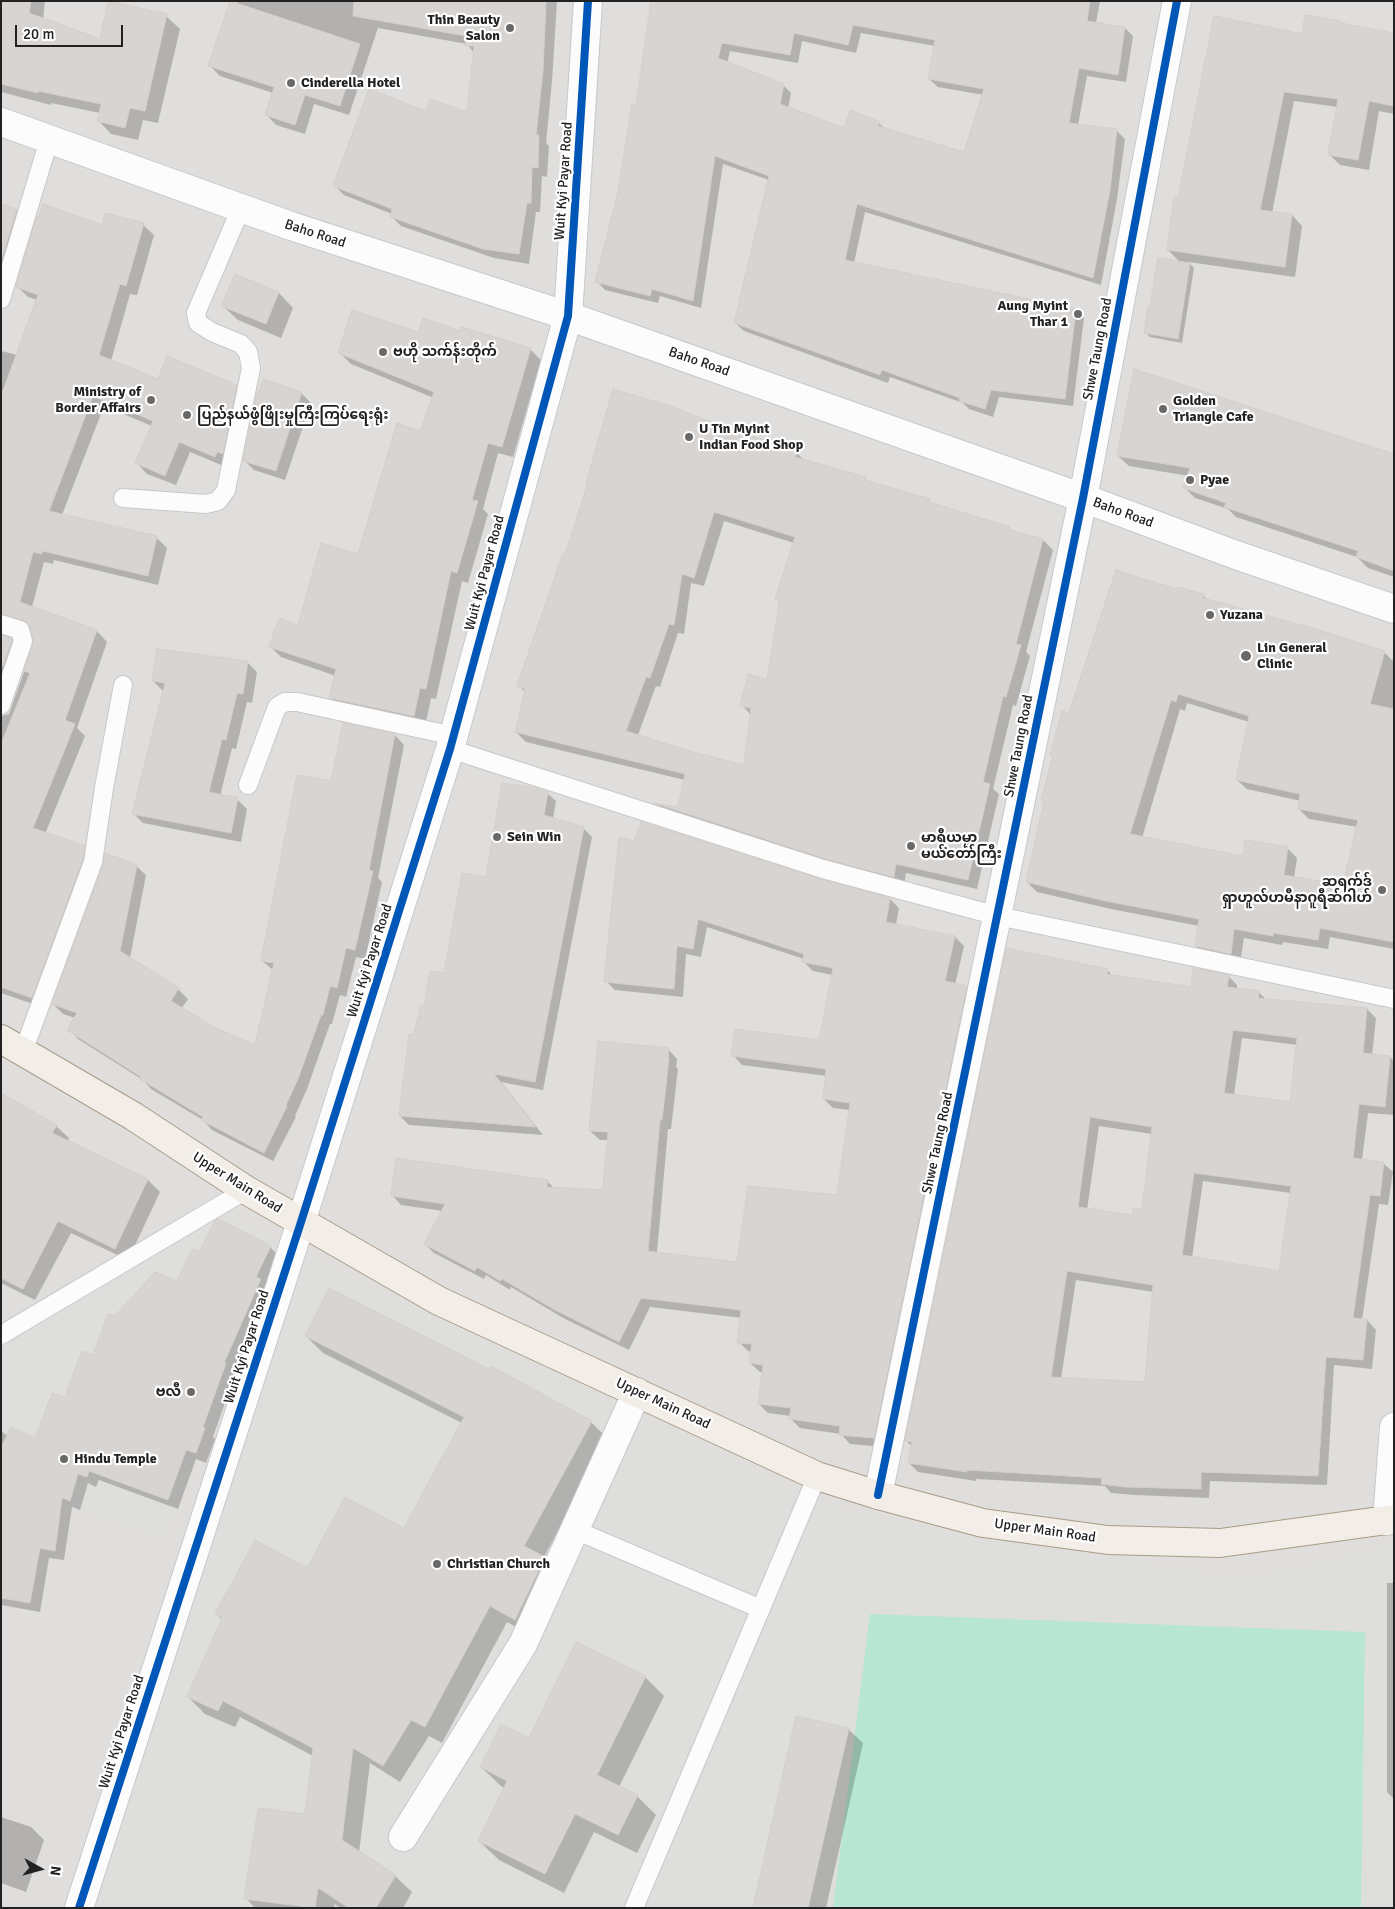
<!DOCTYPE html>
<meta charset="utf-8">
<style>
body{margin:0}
#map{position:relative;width:1395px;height:1909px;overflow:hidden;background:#f0eeeb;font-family:Signika,sans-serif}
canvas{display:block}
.frame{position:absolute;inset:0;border:2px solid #222;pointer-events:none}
.north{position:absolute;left:15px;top:1844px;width:50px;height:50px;-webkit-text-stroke:4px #fff;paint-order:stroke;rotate:97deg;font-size:14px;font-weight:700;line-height:20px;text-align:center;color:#222}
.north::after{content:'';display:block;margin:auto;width:18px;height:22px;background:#222;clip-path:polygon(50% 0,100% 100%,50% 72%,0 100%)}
.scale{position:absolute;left:15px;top:25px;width:108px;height:22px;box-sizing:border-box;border:2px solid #222;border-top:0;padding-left:6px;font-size:15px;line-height:18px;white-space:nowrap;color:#222;-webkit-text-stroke:4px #fff;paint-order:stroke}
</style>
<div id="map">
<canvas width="1395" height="1909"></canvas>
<div class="frame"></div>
<div class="north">N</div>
<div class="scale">20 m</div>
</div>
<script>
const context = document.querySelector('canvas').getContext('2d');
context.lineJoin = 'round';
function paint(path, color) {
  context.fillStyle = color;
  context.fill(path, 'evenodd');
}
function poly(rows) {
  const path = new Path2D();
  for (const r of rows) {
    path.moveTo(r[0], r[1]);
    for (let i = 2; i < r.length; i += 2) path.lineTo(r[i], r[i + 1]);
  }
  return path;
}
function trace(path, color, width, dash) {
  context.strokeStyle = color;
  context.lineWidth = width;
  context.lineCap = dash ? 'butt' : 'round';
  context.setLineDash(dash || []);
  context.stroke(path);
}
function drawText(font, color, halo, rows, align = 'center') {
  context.font = font + ' Signika,"Noto Sans Myanmar",sans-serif';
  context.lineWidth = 4.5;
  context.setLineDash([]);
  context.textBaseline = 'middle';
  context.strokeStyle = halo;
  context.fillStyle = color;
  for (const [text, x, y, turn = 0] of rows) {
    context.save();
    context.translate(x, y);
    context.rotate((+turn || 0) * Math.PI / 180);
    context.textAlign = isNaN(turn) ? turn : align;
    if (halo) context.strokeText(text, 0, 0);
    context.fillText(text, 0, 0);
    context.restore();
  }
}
const residential = poly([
 [1,1,1394,1,1394,1908,1,1908]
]);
const religious = poly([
 [220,1214,282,1245,160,1533,1,1477,1,1350],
 [304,1257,834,1510,1242,1584,1394,1549,1394,1908,99,1908]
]);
const pitch = poly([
 [870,1614,1365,1632,1361,1908,833,1908]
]);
const shadow = poly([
 [1,1,45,1,43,19,101,41,166,16,180,29,158,123,143,120,138,140,111,134,98,120,100,113,51,103,51,105,1,92],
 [238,1,557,1,552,81,546,143,549,146,547,177,542,176,540,212,536,212,529,264,494,258,401,226,391,216,392,214,344,195,334,185,427,112,468,114,474,53,467,44,378,28,349,115,314,104,305,134,276,125,267,115,273,93,220,76,210,66],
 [652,1,1100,1,1096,23,1125,28,1133,36,1126,82,1087,76,1078,125,1116,130,1125,139,1117,199,1101,285,865,212,854,263,1075,310,1084,318,1073,406,999,397,993,417,969,409,963,403,890,377,888,383,744,331,735,323,769,180,723,164,701,308,660,296,658,303,605,290,597,281,619,192,637,106],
 [861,33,935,46,929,79,938,87,984,95,965,154,886,130,879,123,844,130,788,109,791,93,783,85,727,63,730,51,798,63,802,41,856,53],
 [1394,33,1394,114,1379,111,1369,170,1340,165,1329,154,1338,107,1294,101,1272,213,1292,215,1302,226,1295,277,1188,262,1194,268,1182,343,1150,337,1145,332,1151,308,1180,262,1168,250,1179,199,1303,36],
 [1,205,16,210,27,221,1,288],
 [143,225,154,235,137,295,130,294,111,361,159,380,236,386,247,397,226,467,190,452,176,485,147,474,137,463,152,426,104,406,62,515,157,538,167,548,158,585,54,560,53,564,44,562,32,607,97,631,107,642,77,728,85,736,45,834,84,847,95,858,42,1007,1,993,1,716,9,714,34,644,31,630,15,624,1,632,1,351,18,355,38,300,28,297,17,286,103,226],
 [279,293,293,308,281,338,238,320,223,306],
 [461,332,530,349,541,360,513,457,498,453,483,509,488,514,468,583,462,581,436,699,431,698,425,727,342,709,331,698,336,676,281,657,270,646,299,626,358,555,421,432,434,398,351,364,340,353,419,334],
 [301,393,311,403,285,480,254,470,244,460],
 [725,428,796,452,805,461,865,478,869,483,929,501,933,505,1009,528,1014,533,1043,540,1053,550,1026,652,1030,656,1016,706,1013,705,993,789,999,794,977,889,906,873,904,886,665,813,657,805,679,808,685,780,526,742,516,732,526,693,519,686,566,556,589,484,587,482],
 [724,521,794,543,777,599,781,603,768,681,742,705,751,715,745,767,689,752,638,735,656,686,660,687,678,633,684,634,691,583,704,586],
 [1394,450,1394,577,1368,568,1357,557,1236,517,1228,509,1195,498,1185,488,1189,476,1129,466,1118,456,1392,455],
 [1177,591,1203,595,1209,601,1384,652,1394,662,1394,949,1330,937,1328,949,1283,942,1282,945,1244,938,1240,963,1206,956,1196,946,1199,926,1111,909,1037,892,1027,882,1054,758,1051,755,1069,714],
 [1187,703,1249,722,1237,780,1247,789,1301,801,1299,809,1309,819,1358,827,1344,886,1294,878,1297,858,1288,849,1246,841,1244,857,1142,838,1180,709,1185,711],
 [1,636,11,639,22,652,1,716],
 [247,662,257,672,252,703,247,702,236,749,232,748,220,796,237,799,247,809,241,842,143,823,133,813,163,691,153,681],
 [344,724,395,735,404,745,378,878,382,882,365,959,356,957,346,997,340,995,332,1024,330,1024,307,1089,295,1116,296,1117,273,1161,212,1130,203,1120,151,1089,143,1080,78,1039,69,1029,75,1018,63,1014,53,1004,136,866,146,875,130,958,178,989,188,999,181,1009,213,1028,255,1047,273,970,262,961,332,783],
 [547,793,556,801,553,819,583,828,592,837,543,1090,501,1082,543,1135,409,1125,400,1116,415,1036,424,1007,445,975,487,878],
 [620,839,819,880,890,899,899,908,896,925,955,937,964,946,955,985,966,987,975,997,883,1447,850,1444,841,1434,800,1428,791,1419,791,1416,768,1413,759,1404,763,1372,760,1372,750,1363,752,1352,748,1351,739,1342,742,1318,650,1307,629,1350,565,1319,511,1287,510,1290,486,1275,484,1279,434,1253,425,1244,443,1211,401,1205,392,1195,547,1181,555,1189,604,1191,608,1140,600,1140,590,1131,668,1049,677,1059,676,1067,678,1069,671,1129,668,1129,657,1253,738,1263,838,1197,850,1110,833,1108,824,1099,827,1076,742,1065,733,1055,820,1042,833,975,813,971,804,962,804,959,707,927,701,957,686,954,683,997,615,990,606,981],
 [1107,970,1113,976,1192,989,1228,976,1237,985,1237,989,1258,992,1267,1000,1367,1009,1376,1018,1372,1056,1390,1057,1394,1061,1394,1115,1368,1113,1362,1160,1383,1163,1393,1172,1388,1205,1379,1204,1362,1320,1367,1320,1376,1330,1372,1369,1334,1365,1327,1485,1210,1481,1209,1498,1135,1495,1111,1493,1105,1486,976,1479,976,1481,918,1472,909,1463,912,1446,906,1441],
 [1242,1038,1298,1045,1291,1104,1234,1095],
 [1099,1126,1152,1134,1143,1210,1133,1217,1087,1210],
 [1203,1181,1291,1193,1280,1272,1192,1258],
 [1076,1280,1154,1292,1146,1384,1061,1379],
 [1,1095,56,1126,69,1138,67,1142,148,1180,160,1192,128,1260,71,1233,35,1300,1,1283],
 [218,1220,270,1247,280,1257,270,1290,233,1373,235,1374,213,1437,215,1439,206,1463,196,1459,178,1509,99,1480,96,1487,88,1483,80,1510,72,1507,64,1560,49,1558,40,1612,1,1605,1,1431,8,1436,36,1440,94,1357,115,1318,178,1283,200,1254],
 [306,1336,591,1422,608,1439,544,1557,561,1575,532,1636,507,1622,442,1743,429,1736,400,1782,370,1763,359,1853,395,1876,412,1892,403,1908,341,1908,334,1904,334,1908,255,1908,246,1898,306,1816,313,1756,240,1717,235,1727,205,1714,188,1697,222,1620,216,1614,307,1569,405,1530,462,1423,323,1353],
 [1387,1583,1394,1583,1394,1799,1387,1792],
 [645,1677,664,1696,619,1787,637,1796,656,1815,637,1853,594,1832,564,1893,499,1860,479,1841,505,1788,501,1786,481,1767],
 [848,1729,863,1743,826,1908,755,1908],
 [1,1817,31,1827,44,1840,26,1892,1,1883]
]);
const building = poly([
 [1,1,31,1,29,13,100,39,108,1,167,14,145,111,130,108,125,128,97,121,101,104,38,91,38,93,1,84,1,1],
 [230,1,360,44,340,106,305,95,295,125,265,115,274,87,208,66,230,1],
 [354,1,546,1,543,71,536,135,539,135,538,168,532,167,531,203,527,203,519,254,483,249,390,217,392,209,333,186,369,89,426,111,430,99,467,112,474,46,465,46,466,36,353,16,354,1],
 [651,1,1090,1,1087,21,1125,27,1118,75,1079,68,1069,123,1117,129,1110,190,1093,278,857,204,845,260,1076,309,1065,399,991,390,985,409,959,401,960,398,882,370,880,375,734,323,769,176,715,156,693,301,652,289,650,296,595,282,618,192,632,104,636,105,651,1],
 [853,25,935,40,928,79,984,89,964,152,878,126,880,122,850,110,844,128,780,104,784,84,718,58,722,43,790,55,794,33,848,45,853,25],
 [1305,15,1341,21,1341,23,1394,33,1394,106,1369,101,1358,160,1328,155,1338,99,1284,92,1260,210,1292,214,1285,267,1167,250,1174,197,1178,198,1214,16,1302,34,1305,15],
 [1,204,17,209,1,261,1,204],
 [43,204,102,225,105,213,144,223,126,286,120,284,99,355,158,379,167,356,237,385,223,454,217,452,215,457,179,442,165,476,135,463,153,421,93,396,49,511,157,536,148,576,43,551,42,554,33,552,20,602,97,630,65,720,75,724,33,828,85,846,83,859,32,998,1,987,1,744,30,673,24,671,33,644,33,639,27,622,1,614,1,396,38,295,16,287,37,216,39,217,43,204],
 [1158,258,1190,263,1178,339,1144,333,1148,306,1150,306,1158,258],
 [235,274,279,292,266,324,221,306,235,274],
 [352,310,418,332,423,318,460,331,461,327,531,348,502,447,488,443,472,500,478,501,457,573,451,571,426,689,420,688,414,716,329,698,336,669,269,647,279,618,298,625,321,543,358,554,397,423,420,431,434,392,338,353,352,310],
 [1134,369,1394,454,1394,571,1356,557,1358,551,1224,507,1226,503,1183,488,1190,468,1117,456,1134,369],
 [263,379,302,392,276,471,243,461,257,393,258,394,263,379],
 [613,389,670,406,725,427,797,451,795,457,866,477,865,480,930,499,929,502,1010,527,1009,530,1043,539,1016,644,1021,645,1006,697,1003,696,983,782,990,784,968,880,896,864,894,877,826,859,654,803,678,807,685,774,515,732,525,689,517,686,563,553,565,554,588,483,586,483,613,389],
 [714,512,795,537,775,599,780,600,767,679,748,674,740,706,751,708,744,765,689,751,626,731,646,677,650,678,669,624,674,625,682,574,694,578,714,512],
 [1116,570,1176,589,1177,587,1204,594,1203,598,1319,630,1385,651,1370,704,1394,709,1394,942,1320,928,1318,940,1273,933,1273,936,1234,929,1231,954,1195,946,1199,919,1101,900,1026,882,1044,801,1041,800,1053,756,1050,755,1062,711,1069,713,1116,570],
 [1178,694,1249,716,1236,780,1300,794,1298,809,1358,820,1343,885,1284,875,1288,847,1245,840,1243,856,1130,834,1171,700,1176,702,1178,694],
 [1,635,11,638,12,641,3,666,1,665,1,635],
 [157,649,248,661,243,694,237,693,226,740,222,739,209,792,238,798,231,833,132,814,165,683,152,681,157,649],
 [343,723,395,734,369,870,373,871,355,950,346,948,337,988,330,986,323,1015,321,1015,298,1079,286,1105,287,1106,264,1153,201,1120,203,1117,140,1079,141,1077,67,1030,77,1013,52,1004,103,866,105,853,137,865,120,951,179,988,171,1001,214,1027,255,1045,274,963,261,961,297,775,331,781,343,723],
 [502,783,535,788,548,792,544,815,584,827,535,1082,494,1074,536,1127,399,1116,409,1034,414,1034,421,1005,424,1006,430,971,444,973,462,873,486,877,502,783],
 [641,822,820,879,890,898,886,922,955,936,945,981,967,986,874,1438,839,1435,840,1426,789,1419,791,1408,758,1404,763,1365,749,1363,752,1344,737,1343,741,1310,641,1298,619,1342,555,1310,502,1279,500,1281,477,1267,475,1271,424,1244,445,1204,391,1196,396,1158,548,1180,547,1187,603,1190,608,1132,589,1131,598,1041,669,1048,668,1058,669,1059,662,1120,660,1120,648,1251,737,1262,748,1186,837,1195,850,1103,823,1099,826,1069,731,1056,735,1029,819,1040,833,968,802,962,804,954,698,919,693,949,677,946,674,989,604,982,619,837,634,841,641,822],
 [1006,948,1108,969,1107,974,1191,987,1193,968,1229,975,1227,987,1259,991,1258,998,1367,1008,1363,1053,1390,1056,1385,1107,1359,1104,1353,1158,1384,1162,1380,1196,1370,1195,1353,1318,1367,1319,1363,1360,1326,1357,1318,1476,1201,1472,1201,1489,1125,1487,1101,1484,1102,1478,967,1470,967,1472,908,1463,912,1442,905,1441,1006,948],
 [1233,1030,1297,1038,1290,1102,1224,1093,1233,1030],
 [1090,1117,1152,1127,1142,1209,1133,1208,1132,1215,1078,1207,1090,1117],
 [1194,1173,1291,1186,1279,1271,1182,1255,1194,1173],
 [1067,1271,1153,1285,1145,1382,1051,1377,1067,1271],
 [1,1093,57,1125,52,1133,148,1179,115,1249,58,1221,23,1289,1,1278,1,1093],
 [218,1219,271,1246,256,1277,261,1279,224,1363,226,1363,203,1427,205,1428,196,1453,186,1450,168,1500,89,1471,87,1477,78,1474,70,1501,62,1498,55,1551,40,1548,30,1603,1,1598,1,1448,11,1427,35,1438,52,1393,65,1397,82,1351,93,1355,108,1314,115,1316,155,1272,177,1281,192,1249,199,1252,215,1221,218,1219],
 [329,1288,489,1369,491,1366,592,1421,524,1546,545,1557,515,1620,490,1606,425,1727,411,1720,383,1766,353,1748,342,1840,396,1875,376,1908,349,1908,318,1888,315,1908,244,1899,258,1808,305,1814,313,1748,223,1701,218,1711,187,1697,222,1618,215,1614,255,1540,307,1568,345,1497,404,1528,464,1417,305,1336,329,1288],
 [576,1642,646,1676,597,1775,638,1795,618,1835,575,1814,545,1874,478,1841,507,1781,480,1767,501,1724,529,1738,576,1642],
 [796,1716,849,1728,808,1908,753,1908,796,1716]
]);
const service = poly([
 [1,299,49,140],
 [123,498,206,504,218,501,226,490,251,368,248,352,241,344,212,332,198,323,196,313,241,208],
 [1,624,20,630,23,641,1,705],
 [450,749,823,869,998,916,1394,999],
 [248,785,277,707,285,702,297,702,454,736],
 [23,1052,93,862,104,788,123,685],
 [1,1335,246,1190],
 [575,1530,761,1609],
 [634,1908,817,1476]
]);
const minor = poly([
 [1,122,291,226,568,316,1083,498,1236,555,1394,609],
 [878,1495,1083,498,1177,1],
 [1387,1521,1394,1427],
 [403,1837,523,1644,637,1392]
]);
const tertiary = poly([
 [79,1908,301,1222,450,749,568,316,588,1]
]);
const primary = poly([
 [1,1039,133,1116,246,1190,439,1301,817,1476,878,1495,983,1523,1108,1540,1220,1543,1394,1519]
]);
const cycleway = poly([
 [878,1495,1083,498,1177,1],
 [79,1908,301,1222,450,749,568,316,588,1]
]);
const markers = [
 [510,28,5,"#6a6968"],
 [291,83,5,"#6a6968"],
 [1078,314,5,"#6a6968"],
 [383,352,5,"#6a6968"],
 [151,400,5,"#6a6968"],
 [1163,409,5,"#6a6968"],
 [187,415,5,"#6a6968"],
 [689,437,5,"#6a6968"],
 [1190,480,5,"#6a6968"],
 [1210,615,5,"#6a6968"],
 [1246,656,6,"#6a6968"],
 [497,837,5,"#6a6968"],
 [911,846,5,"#6a6968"],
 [1382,890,5,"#6a6968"],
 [191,1392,5,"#6a6968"],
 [64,1459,5,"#6a6968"],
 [437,1564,5,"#6a6968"]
];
const poiNames = [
 ["Thin Beauty",500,20,"right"],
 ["Salon",500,36,"right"],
 ["Cinderella Hotel",301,83],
 ["Aung Myint",1068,306,"right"],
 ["Thar 1",1068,322,"right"],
 ["ဗဟို သက်န်းတိုက်",393,352],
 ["Ministry of",141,392,"right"],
 ["Border Affairs",141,408,"right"],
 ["Golden",1173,401],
 ["Triangle Cafe",1173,417],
 ["ပြည်နယ်ဖွံဖြိုးမှုကြီးကြပ်ရေးရုံး",197,415],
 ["U Tin Myint",699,429],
 ["Indian Food Shop",699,445],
 ["Pyae",1200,480],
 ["Yuzana",1220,615],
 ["Lin General",1257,648],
 ["Clinic",1257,664],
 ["Sein Win",507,837],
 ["မာရီယမ္မာ",921,838],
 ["မယ်တော်ကြီး",921,854],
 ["ဆရက်ဒ်",1372,882,"right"],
 ["ရှာဟူလ်ဟမီနာဂူရီဆ်ဂါဟ်",1372,898,"right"],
 ["ဗလီ",181,1392,"right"],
 ["Hindu Temple",74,1459],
 ["Christian Church",447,1564]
];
const streetNames = [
 ["Wuit Kyi Payar Road",564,181,-86],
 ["Baho Road",315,234,18],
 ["Shwe Taung Road",1098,349,-79],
 ["Baho Road",699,362,19],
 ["Baho Road",1123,513,20],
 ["Wuit Kyi Payar Road",485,573,-75],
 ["Shwe Taung Road",1019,746,-79],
 ["Wuit Kyi Payar Road",370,961,-72],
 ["Shwe Taung Road",938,1143,-78],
 ["Upper Main Road",237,1183,32],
 ["Wuit Kyi Payar Road",247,1347,-72],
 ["Upper Main Road",663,1404,25],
 ["Upper Main Road",1045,1531,8],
 ["Wuit Kyi Payar Road",122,1732,-72]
];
paint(residential, '#dfdedc');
paint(religious, '#dededc');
paint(pitch, '#b7e6d2');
paint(shadow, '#0003');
paint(building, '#d7d4d2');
trace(building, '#d3d0cc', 1);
trace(service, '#c9c8c7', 20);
trace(minor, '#c9c8c7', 30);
trace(tertiary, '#c9c8c7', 30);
trace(primary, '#a79c86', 30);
trace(service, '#fdfcfc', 18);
trace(minor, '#fdfcfc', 28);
trace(tertiary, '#fdfcfc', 28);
trace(primary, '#f3ede7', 28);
trace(cycleway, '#0057b8', 8);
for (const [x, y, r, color] of markers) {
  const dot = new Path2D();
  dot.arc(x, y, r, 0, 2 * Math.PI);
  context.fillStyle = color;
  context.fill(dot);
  trace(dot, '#fff', 2);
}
drawText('bold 14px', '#222', '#fff', poiNames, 'left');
drawText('14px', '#222', '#fff', streetNames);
</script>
